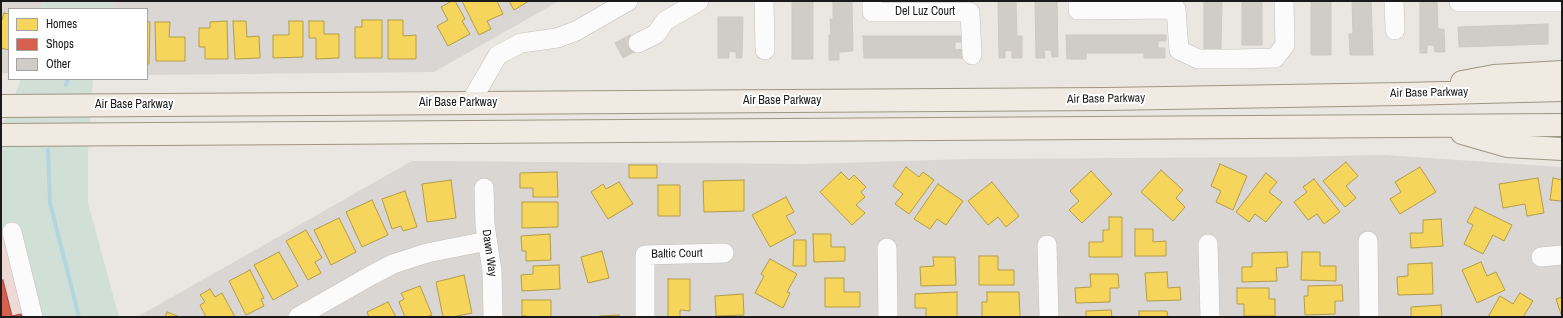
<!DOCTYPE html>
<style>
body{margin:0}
#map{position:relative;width:1563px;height:318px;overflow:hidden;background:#eae7e2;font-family:"Archivo Narrow",sans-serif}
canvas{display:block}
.frame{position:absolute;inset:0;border:2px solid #1a1a1a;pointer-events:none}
.legend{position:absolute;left:8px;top:8px;width:140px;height:72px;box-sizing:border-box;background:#fff;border:1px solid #a3a3a3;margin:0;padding:5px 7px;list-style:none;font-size:12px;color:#1a1a1a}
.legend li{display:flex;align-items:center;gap:8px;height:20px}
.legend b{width:20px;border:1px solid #a3a3a3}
</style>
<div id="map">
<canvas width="1563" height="318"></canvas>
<div class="frame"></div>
<ul class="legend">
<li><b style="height:11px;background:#f6d55c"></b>Homes</li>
<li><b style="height:11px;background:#d6604d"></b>Shops</li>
<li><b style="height:11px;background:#d0cdc9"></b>Other</li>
</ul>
</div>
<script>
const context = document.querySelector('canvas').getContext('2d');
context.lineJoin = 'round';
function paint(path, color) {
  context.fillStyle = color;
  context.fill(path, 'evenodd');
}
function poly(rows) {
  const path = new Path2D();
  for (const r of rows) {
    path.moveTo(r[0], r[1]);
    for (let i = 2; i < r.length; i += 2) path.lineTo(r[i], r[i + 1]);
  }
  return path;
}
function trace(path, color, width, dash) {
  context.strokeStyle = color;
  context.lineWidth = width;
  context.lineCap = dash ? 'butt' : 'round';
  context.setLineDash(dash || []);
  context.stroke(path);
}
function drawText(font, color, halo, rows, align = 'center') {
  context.font = font + ' "Archivo Narrow",sans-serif';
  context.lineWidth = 4;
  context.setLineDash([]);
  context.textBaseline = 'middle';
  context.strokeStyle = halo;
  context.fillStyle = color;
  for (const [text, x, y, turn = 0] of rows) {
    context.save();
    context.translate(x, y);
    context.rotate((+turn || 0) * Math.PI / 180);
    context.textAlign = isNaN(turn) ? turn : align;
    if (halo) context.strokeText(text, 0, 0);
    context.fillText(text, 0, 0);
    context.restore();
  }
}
const residential = poly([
 [1,1,43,1,40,9,9,9,9,73,1,73],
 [114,1,559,1,434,72,147,75,147,9,112,9],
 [1384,155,1562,167,1562,317,137,317,412,161,806,164,968,159,1287,157]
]);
const commercial = poly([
 [1,228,8,256,25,317,1,317]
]);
const wetland = poly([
 [43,1,114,1,112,9,40,9],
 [21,79,93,79,88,153,88,203,119,317,25,317,1,228,1,130]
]);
const homes = poly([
 [452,1,455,1,465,19,462,21,470,34,448,46,437,26,448,20,441,7,452,1],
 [462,1,497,1,503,14,487,21,491,29,479,35,462,1],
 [509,1,529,1,514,10,509,1],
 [4,13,9,14,9,50,1,48,1,23,4,13],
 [362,20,382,20,382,58,355,58,355,27,362,27,362,20],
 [388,20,403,20,403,36,416,35,416,59,388,59,388,20],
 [227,21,228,59,205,59,205,47,199,47,199,28,210,28,210,22,227,21],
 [233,21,246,21,247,37,259,36,260,58,235,59,233,21],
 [289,21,303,21,303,57,273,58,273,35,289,35,289,21],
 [309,21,324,21,324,34,339,34,339,58,316,59,316,38,309,38,309,21],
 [147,22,150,22,149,64,147,64,147,22],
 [155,22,170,22,169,37,185,37,185,61,156,61,155,22],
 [1346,162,1358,176,1346,186,1356,198,1345,207,1323,181,1346,162],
 [1220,164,1247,176,1233,210,1216,202,1221,191,1211,186,1220,164],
 [629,165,657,165,657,178,629,178,629,165],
 [906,167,919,177,923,172,934,180,909,214,895,204,903,194,893,186,906,167],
 [1420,167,1436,192,1400,214,1390,199,1401,192,1395,182,1420,167],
 [1161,170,1183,190,1176,198,1185,207,1173,221,1141,192,1161,170],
 [1091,171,1112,194,1082,223,1069,210,1079,201,1070,191,1091,171],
 [557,172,558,197,533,197,533,188,520,188,520,173,557,172],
 [841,172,849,180,854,175,866,187,861,192,865,197,856,205,865,213,852,225,820,192,841,172],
 [1266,173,1277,182,1269,192,1282,202,1266,222,1255,214,1249,222,1236,212,1266,173],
 [1538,178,1544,213,1527,216,1525,204,1503,208,1499,184,1538,178],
 [1553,178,1562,180,1562,201,1550,200,1553,178],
 [1314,179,1340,212,1324,224,1317,214,1308,220,1294,202,1307,192,1303,187,1314,179],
 [451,180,456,218,427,222,422,184,451,180],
 [744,180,744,211,704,212,703,181,744,180],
 [619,182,633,204,608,219,591,192,603,184,606,189,619,182],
 [992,182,1019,216,1006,227,998,217,988,225,968,201,992,182],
 [938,184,963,201,946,225,937,219,930,229,914,219,938,184],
 [658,185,680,185,680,216,658,216,658,185],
 [405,191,417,227,403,231,401,226,392,229,382,199,405,191],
 [786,197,794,212,786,216,796,233,770,247,752,215,786,197],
 [372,200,388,235,362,247,346,212,372,200],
 [522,202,558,202,558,227,522,228,522,202],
 [1475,207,1512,225,1504,241,1493,235,1483,254,1464,244,1473,225,1467,222,1475,207],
 [1109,217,1122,217,1122,257,1089,257,1089,242,1103,242,1103,230,1109,230,1109,217],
 [339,218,356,252,331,265,314,230,339,218],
 [1441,219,1443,246,1411,248,1410,233,1423,233,1423,220,1441,219],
 [1135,229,1153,229,1153,242,1166,241,1166,256,1135,256,1135,229],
 [306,230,322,258,315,262,321,273,308,280,286,241,306,230],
 [550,234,551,260,526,261,526,251,522,251,521,236,550,234],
 [813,234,831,234,831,247,845,247,845,261,814,262,813,234],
 [794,240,806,240,806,266,793,266,794,240],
 [602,251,609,278,588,283,581,257,602,251],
 [279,252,298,286,273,300,254,265,279,252],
 [1287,252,1288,267,1276,268,1277,281,1242,282,1242,267,1252,267,1252,253,1287,252],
 [1302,252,1320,252,1320,266,1336,266,1336,281,1301,280,1302,252],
 [979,256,998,256,998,270,1014,270,1014,285,979,285,979,256],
 [933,257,955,257,956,285,921,286,920,267,934,266,933,257],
 [770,259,797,274,787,292,790,293,783,308,755,293,764,276,761,274,770,259],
 [1481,262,1487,276,1496,272,1505,290,1477,303,1462,270,1481,262],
 [1432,263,1433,294,1398,295,1397,277,1408,276,1408,264,1432,263],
 [559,265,560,289,522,291,521,275,533,274,533,266,559,265],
 [250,270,264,298,261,299,264,306,246,315,229,281,250,270],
 [1167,272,1168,288,1180,287,1181,300,1147,301,1145,273,1167,272],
 [1090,274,1118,274,1119,288,1110,288,1110,302,1076,303,1075,288,1091,287,1090,274],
 [464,275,472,313,452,317,443,317,436,282,464,275],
 [825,278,844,278,844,292,860,292,860,307,825,307,825,278],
 [668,279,690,279,690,311,680,310,680,317,668,317,668,279],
 [1342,285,1343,301,1335,301,1335,314,1305,315,1304,296,1308,296,1308,286,1342,285],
 [420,286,432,315,426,317,405,317,399,302,404,299,401,293,420,286],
 [1237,288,1269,288,1269,299,1275,299,1275,316,1244,316,1244,304,1237,304,1237,288],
 [210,289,215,297,222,293,235,317,206,317,200,305,205,302,200,295,210,289],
 [957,292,957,317,926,317,926,308,915,308,915,294,957,292],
 [987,292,1019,292,1020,317,982,317,982,302,987,302,987,292],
 [1520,293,1533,301,1523,317,1488,317,1500,296,1513,304,1520,293],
 [743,294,744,315,716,316,715,296,743,294],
 [1562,297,1562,317,1556,299,1562,297],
 [522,300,551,300,551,317,527,317,527,316,522,316,522,300],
 [388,302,396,317,369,317,367,312,388,302],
 [1441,305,1442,317,1411,317,1411,307,1441,305],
 [1111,310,1112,317,1086,317,1086,311,1111,310],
 [1139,311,1167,311,1168,317,1139,317,1139,311],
 [167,312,180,317,165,317,167,312],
 [619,315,619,317,600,317,599,316,619,315]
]);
const shops = poly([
 [3,280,12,316,21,314,22,317,1,317,1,281,3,280]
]);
const stream = poly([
 [66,85,68,79],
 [48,150,50,203,79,317]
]);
const building = poly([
 [792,1,813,1,813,59,792,59,792,1],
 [833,1,852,1,853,51,839,52,839,60,829,60,829,35,831,35,830,19,833,19,833,1],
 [998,1,1016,1,1017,36,1022,36,1022,58,1012,58,1012,50,1005,51,1005,58,999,58,998,1],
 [1035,1,1057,1,1058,57,1052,57,1051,50,1044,50,1045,58,1036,58,1035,1],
 [1204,1,1222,1,1221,49,1204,49,1204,1],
 [1242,1,1262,1,1262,45,1242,45,1242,1],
 [1311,1,1331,1,1331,55,1311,55,1311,1],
 [1352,1,1371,1,1373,55,1350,55,1349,34,1353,34,1352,1],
 [1420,1,1437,1,1438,29,1444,29,1445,52,1435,52,1434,45,1427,45,1427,53,1420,53,1420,1],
 [718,17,743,17,742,58,736,58,736,52,729,51,729,58,718,58,718,17],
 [1548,24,1548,44,1459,47,1458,27,1548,24],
 [630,35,638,50,623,58,615,43,630,35],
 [1066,35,1166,35,1166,41,1158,41,1158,48,1165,48,1165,58,1144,58,1144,53,1086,53,1086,59,1067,59,1066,35],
 [863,36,963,36,963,42,955,42,955,50,963,49,963,58,864,58,863,36]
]);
const minor = poly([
 [764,1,765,50],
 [872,1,872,12,970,12,972,55],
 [1078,1,1078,10,1176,9,1179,50,1198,59,1235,59,1275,58,1285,45,1284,1],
 [1394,1,1395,30],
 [1459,2,1562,2],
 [638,43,656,34,665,21,699,1],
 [470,103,498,55,521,43,557,38,576,31,628,1],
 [484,188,485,225,492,271,493,317],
 [12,232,33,317],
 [1368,241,1369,317],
 [1208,244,1210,317],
 [1047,245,1049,317],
 [887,248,888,317],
 [1541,257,1562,255],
 [298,317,370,276,393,264,427,253,487,241],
 [645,317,645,255,724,253]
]);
const major = poly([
 [1462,82,1494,76,1562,72],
 [1,106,1106,99,1403,94,1562,90],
 [1462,133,1507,146,1562,149],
 [1,135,1562,125]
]);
const streetNames = [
 ["Del Luz Court",925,12],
 ["Air Base Parkway",1429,93,-1],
 ["Air Base Parkway",1106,99,-1],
 ["Air Base Parkway",782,101],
 ["Air Base Parkway",458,103],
 ["Air Base Parkway",134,105],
 ["Dawn Way",489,253,82],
 ["Baltic Court",677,254,-1]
];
paint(residential, '#d9d6d4');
paint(commercial, '#eddad6');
paint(wetland, '#d0e0d6');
paint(homes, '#f6d55c');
trace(homes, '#b49d48', 1);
paint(shops, '#d6604d');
trace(shops, '#9e4b3e', 1);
trace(stream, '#b5d5de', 4);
paint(building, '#d0cdc9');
trace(building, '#cdc8c3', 1);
trace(minor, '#c2c0be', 20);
trace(major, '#9f9580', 24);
trace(minor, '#fcfbfb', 19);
trace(major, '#f0eae2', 22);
drawText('12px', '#1a1a1a', '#fff', streetNames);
</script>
